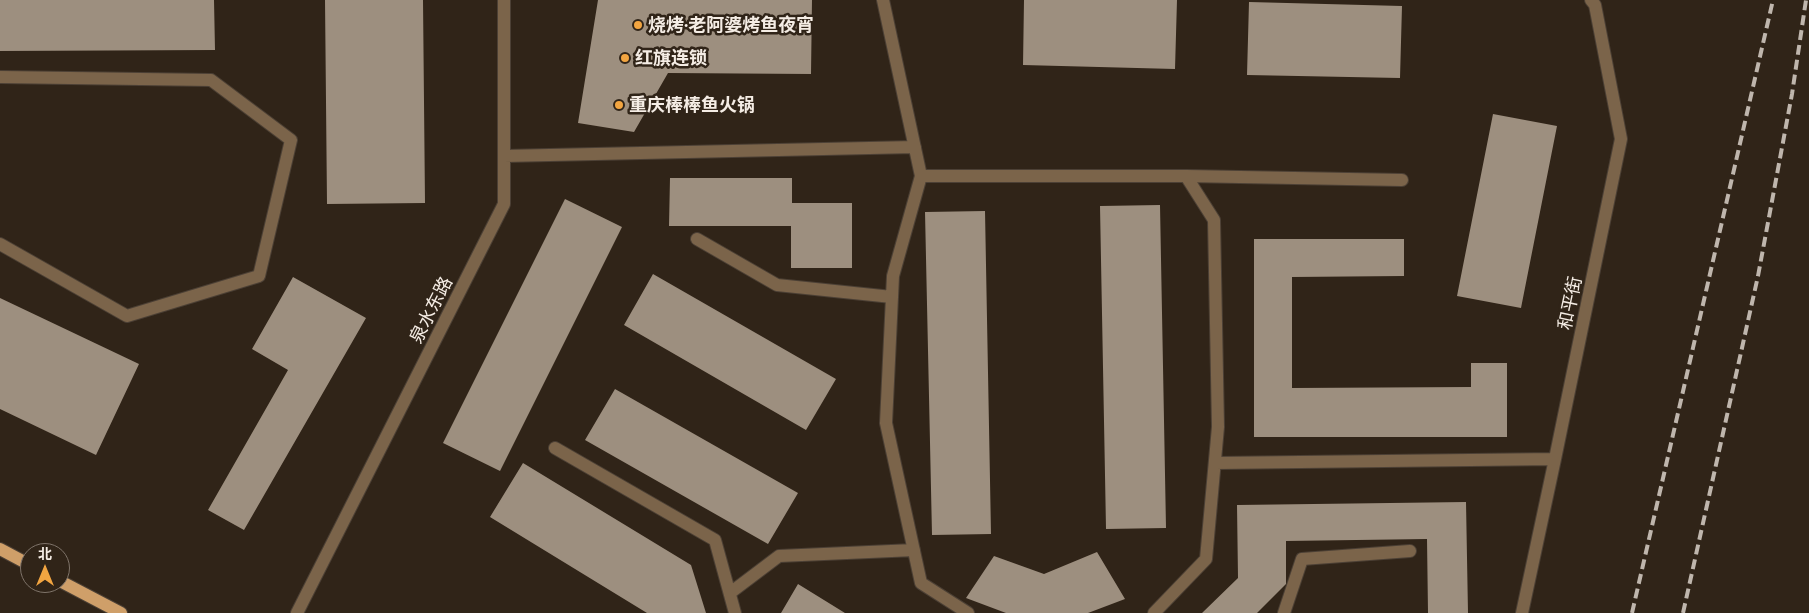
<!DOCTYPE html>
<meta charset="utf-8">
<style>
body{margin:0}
#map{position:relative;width:1809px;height:613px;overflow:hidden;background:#302418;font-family:Barlow,"Noto Sans SC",sans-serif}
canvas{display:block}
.north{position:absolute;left:20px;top:543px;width:50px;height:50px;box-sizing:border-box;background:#302418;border:1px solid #7f746a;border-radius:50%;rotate:0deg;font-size:14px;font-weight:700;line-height:20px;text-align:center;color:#f5ede5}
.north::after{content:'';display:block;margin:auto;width:18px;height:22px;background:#f2a541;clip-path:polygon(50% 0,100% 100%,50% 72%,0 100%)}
</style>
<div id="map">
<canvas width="1809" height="613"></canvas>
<div class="north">北</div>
</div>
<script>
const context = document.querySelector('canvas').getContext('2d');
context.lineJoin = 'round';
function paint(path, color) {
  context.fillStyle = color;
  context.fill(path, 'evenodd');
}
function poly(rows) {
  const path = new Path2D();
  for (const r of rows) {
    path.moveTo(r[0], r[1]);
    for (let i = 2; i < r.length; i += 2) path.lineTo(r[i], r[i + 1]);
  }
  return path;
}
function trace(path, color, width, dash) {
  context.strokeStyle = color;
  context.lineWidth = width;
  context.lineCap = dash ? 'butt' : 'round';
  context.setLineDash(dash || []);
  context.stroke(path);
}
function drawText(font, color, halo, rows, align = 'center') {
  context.font = font + ' Barlow,"Noto Sans SC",sans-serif';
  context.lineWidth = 5;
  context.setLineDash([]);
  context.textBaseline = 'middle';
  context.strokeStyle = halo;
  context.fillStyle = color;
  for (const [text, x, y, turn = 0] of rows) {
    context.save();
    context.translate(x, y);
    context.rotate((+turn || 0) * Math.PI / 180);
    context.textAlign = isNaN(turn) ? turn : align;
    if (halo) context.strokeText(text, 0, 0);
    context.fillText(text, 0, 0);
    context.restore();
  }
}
const building = poly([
 [0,0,214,0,215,50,0,51],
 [325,0,423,0,425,203,327,204],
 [598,0,812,0,811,74,668,73,634,132,578,123],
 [1024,0,1177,0,1175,69,1023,65],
 [1249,2,1402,6,1400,78,1247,75],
 [1493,114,1557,126,1521,308,1457,296],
 [670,178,792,178,792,203,852,203,852,268,791,268,791,226,669,226],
 [565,199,622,227,500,471,443,443],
 [1160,205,1166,528,1106,529,1100,206],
 [985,211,991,534,932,535,925,212],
 [1254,239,1404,239,1404,276,1292,277,1292,388,1471,387,1471,363,1507,363,1507,437,1254,437],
 [653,274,836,379,806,430,624,325],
 [293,277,366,318,244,530,208,510,288,370,252,349],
 [0,298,139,364,96,455,0,409],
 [615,389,798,493,768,544,585,440],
 [523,463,691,565,706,613,647,613,490,517],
 [1466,502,1468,613,1428,613,1427,539,1286,541,1286,584,1257,613,1202,613,1238,578,1237,505],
 [1097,552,1125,599,1088,613,1006,613,966,598,994,556,1044,574],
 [798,584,845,613,781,613]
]);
const minor = poly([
 [883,0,921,176,893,276,886,423,921,583,968,613],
 [0,77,211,80,291,140,259,276,127,316,0,244],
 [504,156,915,147],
 [921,176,1186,176,1402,180],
 [697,239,777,285,892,297],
 [555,448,715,540,735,613],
 [1215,463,1555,459],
 [730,593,779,556,914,550],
 [297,613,504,204,504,0],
 [1154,613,1206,559,1218,427,1214,220,1186,176],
 [1284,613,1302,559,1410,551],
 [1522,613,1555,459,1621,139,1595,5,1591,0]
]);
const major = poly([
 [0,549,30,565],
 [60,581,121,613]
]);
const rail = poly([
 [1632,613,1773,0],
 [1683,613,1758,276,1792,94,1806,0]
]);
const markers = [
 [638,25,5,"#f2a541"],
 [625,58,5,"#f2a541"],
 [619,105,5,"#f2a541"]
];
const poiNames = [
 ["烧烤·老阿婆烤鱼夜宵",648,25],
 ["红旗连锁",635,58],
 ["重庆棒棒鱼火锅",629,105]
];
const streetNames = [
 ["和平街",1570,303,-78],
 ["泉水东路",431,310,-63]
];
paint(building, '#9d8f7f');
trace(minor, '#4c4035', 14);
trace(major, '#4c4035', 14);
trace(minor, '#7b644a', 12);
trace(major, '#cf9f69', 12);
trace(rail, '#bfb6ad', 4, [10, 5]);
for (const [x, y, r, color] of markers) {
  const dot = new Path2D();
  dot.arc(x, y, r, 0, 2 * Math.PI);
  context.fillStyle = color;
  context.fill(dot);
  trace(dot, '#302418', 2);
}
drawText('bold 18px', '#f5ede5', '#302418', poiNames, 'left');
drawText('18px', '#f5ede5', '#302418', streetNames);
</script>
